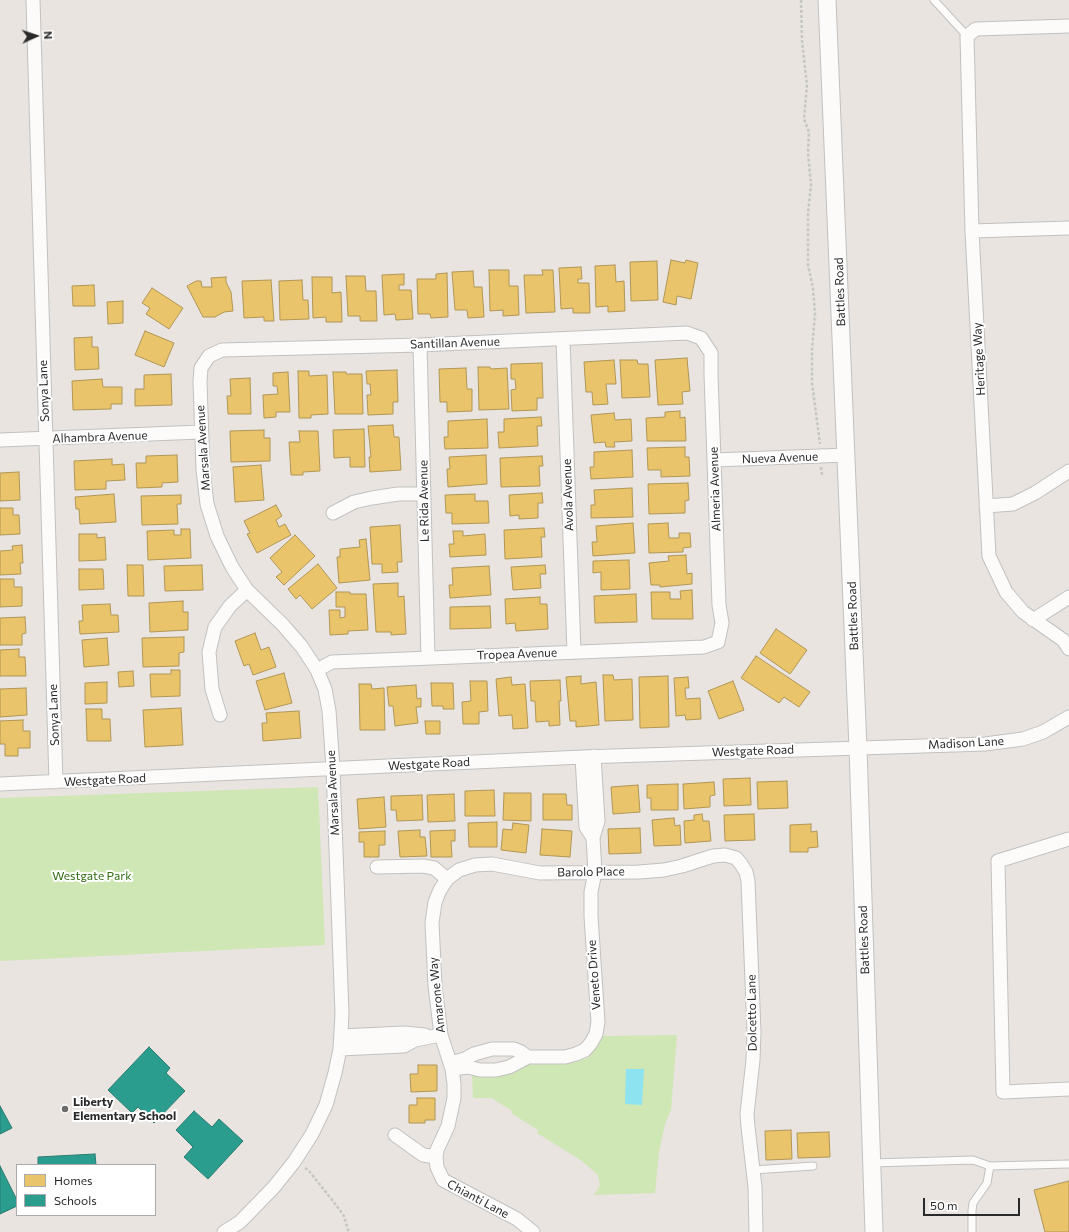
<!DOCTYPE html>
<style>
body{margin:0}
#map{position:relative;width:1069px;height:1232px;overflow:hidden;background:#e9e4df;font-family:Commissioner,sans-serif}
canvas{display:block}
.legend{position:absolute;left:16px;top:1164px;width:140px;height:52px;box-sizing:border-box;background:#fff;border:1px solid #aaa;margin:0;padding:5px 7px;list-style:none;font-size:12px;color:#2a2a2a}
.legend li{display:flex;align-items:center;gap:8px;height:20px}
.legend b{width:20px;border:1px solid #aaa}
.north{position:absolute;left:16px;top:16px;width:40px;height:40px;-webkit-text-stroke:3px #fff;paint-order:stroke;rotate:87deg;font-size:11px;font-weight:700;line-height:16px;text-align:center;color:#2a2a2a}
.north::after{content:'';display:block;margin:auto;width:14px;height:18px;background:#2a2a2a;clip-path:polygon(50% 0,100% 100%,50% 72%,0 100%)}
.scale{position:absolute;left:923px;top:1198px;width:97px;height:18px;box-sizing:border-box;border:2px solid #2a2a2a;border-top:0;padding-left:5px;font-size:12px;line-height:14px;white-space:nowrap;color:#2a2a2a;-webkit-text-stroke:3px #fff;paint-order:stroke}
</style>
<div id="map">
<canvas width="1069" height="1232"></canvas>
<ul class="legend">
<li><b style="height:11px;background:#e9c46a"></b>Homes</li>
<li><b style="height:11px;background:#2a9d8f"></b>Schools</li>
</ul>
<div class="north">N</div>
<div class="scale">50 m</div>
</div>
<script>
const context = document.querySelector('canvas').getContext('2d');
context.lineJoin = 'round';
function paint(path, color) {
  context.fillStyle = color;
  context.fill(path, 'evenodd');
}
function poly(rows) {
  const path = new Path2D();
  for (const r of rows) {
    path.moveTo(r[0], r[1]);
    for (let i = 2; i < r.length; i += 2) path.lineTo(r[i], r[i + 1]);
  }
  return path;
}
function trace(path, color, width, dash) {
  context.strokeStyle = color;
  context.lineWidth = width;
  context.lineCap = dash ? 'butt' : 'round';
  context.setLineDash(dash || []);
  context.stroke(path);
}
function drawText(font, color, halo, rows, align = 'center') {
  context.font = font + ' Commissioner,sans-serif';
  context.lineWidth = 4;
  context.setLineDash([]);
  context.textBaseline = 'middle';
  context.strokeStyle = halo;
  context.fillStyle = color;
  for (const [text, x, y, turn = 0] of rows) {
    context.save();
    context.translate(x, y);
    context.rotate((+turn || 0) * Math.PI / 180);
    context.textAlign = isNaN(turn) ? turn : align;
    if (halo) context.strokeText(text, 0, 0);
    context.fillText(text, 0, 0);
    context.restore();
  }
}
const green = poly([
 [318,787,325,945,0,961,0,798],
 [677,1035,671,1110,665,1124,659,1152,655,1193,594,1195,600,1186,598,1175,582,1161,537,1133,538,1130,511,1113,512,1111,492,1098,473,1098,472,1074,498,1075,527,1065,572,1062,588,1058,603,1036]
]);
const water = poly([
 [626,1069,644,1069,642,1105,625,1104]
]);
const homes = poly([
 [671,260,685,263,686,260,698,263,691,299,677,296,676,305,663,302,671,260],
 [657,261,658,300,631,301,630,262,657,261],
 [615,265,616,282,624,281,625,311,608,312,608,306,596,307,595,266,615,265],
 [581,267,582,279,578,279,578,283,589,283,590,313,573,313,573,308,561,309,559,268,581,267],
 [489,270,509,270,509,286,518,286,519,315,503,316,503,310,490,311,489,270],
 [542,270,553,270,555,312,526,313,524,275,543,275,542,270],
 [473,271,474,287,482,287,484,317,468,318,467,310,455,310,452,272,473,271],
 [447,273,448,317,431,318,430,314,418,314,417,279,436,279,436,274,447,273],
 [404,274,404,285,399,285,399,290,411,290,413,319,396,320,395,314,384,315,382,275,404,274],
 [346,276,365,276,366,291,376,291,377,321,360,321,360,316,348,316,346,276],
 [226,277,226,282,231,292,233,311,224,312,215,317,203,317,187,286,196,281,201,281,202,287,212,287,211,278,226,277],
 [312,277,332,277,332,293,341,292,342,322,326,322,326,317,313,318,312,277],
 [271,280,274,321,264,321,264,317,244,318,242,281,271,280],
 [302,280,303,300,308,300,309,319,280,320,279,281,302,280],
 [94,285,95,306,73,306,72,286,94,285],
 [152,288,183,308,169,329,146,314,150,308,142,303,152,288],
 [123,301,123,323,108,324,107,302,123,301],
 [145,331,174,343,164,367,135,355,145,331],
 [92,337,92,347,98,347,99,369,75,370,74,338,92,337],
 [687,358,690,391,682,392,683,404,658,405,655,360,687,358],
 [614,360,616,384,606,384,608,404,593,405,592,392,586,392,584,362,614,360],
 [620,360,637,360,638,364,648,364,650,397,622,398,620,360],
 [542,363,543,398,537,398,537,410,512,411,511,390,516,389,515,379,511,379,511,364,542,363],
 [478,367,490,367,491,369,507,368,509,409,479,410,478,367],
 [466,368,467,389,472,389,472,411,447,412,447,402,440,402,439,369,466,368],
 [397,370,398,402,393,402,393,414,368,415,367,395,371,395,370,384,367,384,366,371,397,370],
 [298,371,309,371,309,376,327,375,328,414,311,415,311,418,299,418,298,371],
 [288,372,290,412,276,412,276,417,264,418,263,395,278,394,277,386,273,386,273,373,288,372],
 [333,372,346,372,346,374,362,374,363,414,335,414,333,372],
 [171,374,172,405,135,406,135,389,144,389,144,375,171,374],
 [250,378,251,414,228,414,227,396,231,396,230,379,250,378],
 [102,379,103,387,122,387,122,404,111,404,111,409,73,410,72,381,102,379],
 [680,411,680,418,685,417,686,441,647,441,646,418,665,417,665,412,680,411],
 [614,413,615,420,631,419,632,441,614,442,615,447,606,447,605,442,594,443,591,415,614,413],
 [541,417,542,426,537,426,538,446,499,448,498,432,504,432,504,419,541,417],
 [487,419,488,448,445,449,444,437,448,437,448,421,487,419],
 [393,425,394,437,399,437,401,470,370,472,369,457,371,457,368,426,393,425],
 [364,429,365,467,350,467,350,457,334,458,333,430,364,429],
 [264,430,264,438,270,438,270,461,231,462,230,431,264,430],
 [299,431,318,431,320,471,303,472,303,475,291,475,289,442,300,442,299,431],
 [685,447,685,457,689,457,690,476,661,477,661,470,648,470,647,448,685,447],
 [632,450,633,477,591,479,590,467,594,467,594,452,632,450],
 [177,455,178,482,162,483,162,487,137,488,136,463,146,463,146,456,177,455],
 [486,455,487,484,448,487,447,469,450,469,449,457,486,455],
 [542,456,543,466,539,466,540,486,501,487,500,458,542,456],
 [112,459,112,465,124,464,125,480,106,481,106,489,75,490,74,461,112,459],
 [261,465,264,500,235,502,233,467,261,465],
 [19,472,20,500,0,501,0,473,19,472],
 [688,483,689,500,685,501,685,513,649,514,648,484,688,483],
 [632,488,633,517,591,518,591,505,595,505,594,490,632,488],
 [542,493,543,503,538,503,538,518,519,519,519,515,510,516,509,495,542,493],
 [114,494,116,522,80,524,79,509,76,509,75,497,114,494],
 [475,494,475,501,488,501,489,523,452,524,452,513,446,513,445,495,475,494],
 [181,495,181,504,177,504,178,524,142,525,141,496,181,495],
 [276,505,282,516,276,520,279,527,285,524,291,535,257,553,247,534,250,533,244,521,276,505],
 [0,508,13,508,13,515,19,515,20,534,0,535,0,508],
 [633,523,635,553,593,556,592,542,597,542,596,526,633,523],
 [668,523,669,538,679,538,679,533,690,533,691,547,683,548,683,552,649,553,648,524,668,523],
 [400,525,402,562,397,562,398,572,382,573,382,564,372,564,370,527,400,525],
 [544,528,545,537,541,537,542,557,505,559,504,530,544,528],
 [181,529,190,529,191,558,148,560,147,531,174,530,174,535,181,535,181,529],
 [453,531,463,531,463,536,485,534,486,555,450,557,449,544,454,544,453,531],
 [79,534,97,534,97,538,105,537,106,560,79,561,79,534],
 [295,535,315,556,284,585,276,577,282,572,270,558,295,535],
 [366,539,370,580,339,583,337,557,340,557,340,549,360,547,359,540,366,539],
 [22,545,23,563,20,563,21,574,0,575,0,551,13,550,12,546,22,545],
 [686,555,687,574,692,573,692,584,660,587,660,585,651,585,649,563,669,561,668,556,686,555],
 [629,560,630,589,601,590,601,572,593,573,593,561,629,560],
 [318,564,337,588,312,609,300,595,296,599,288,589,318,564],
 [127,565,143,565,144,596,128,596,127,565],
 [202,565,203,590,165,591,164,566,202,565],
 [545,565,546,574,540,574,541,588,513,590,511,567,545,565],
 [489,566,491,595,450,598,449,585,453,585,452,568,489,566],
 [79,569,103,569,104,589,79,590,79,569],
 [0,579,14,579,14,587,22,587,22,606,0,607,0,579],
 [398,583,398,597,404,596,406,634,391,635,391,632,376,632,373,584,398,583],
 [692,590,693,619,652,619,651,592,670,592,670,599,681,599,680,591,692,590],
 [336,592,350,592,350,594,366,594,368,630,348,631,348,634,330,635,329,610,340,610,340,618,345,617,345,607,336,607,336,592],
 [636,594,637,622,595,623,594,596,636,594],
 [540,597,540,604,547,604,548,629,516,631,515,623,506,624,505,599,540,597],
 [183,601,183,612,188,612,188,630,150,632,149,603,183,601],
 [110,604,111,615,118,615,119,632,80,634,79,621,83,621,82,605,110,604],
 [490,606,491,628,450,629,450,607,490,606],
 [25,617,26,633,22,634,22,645,0,645,0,618,25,617],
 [776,629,807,650,790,674,760,653,776,629],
 [255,633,261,650,269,647,276,667,253,675,249,664,244,666,235,641,255,633],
 [184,637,184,652,179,653,179,666,143,667,142,638,184,637],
 [107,638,109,665,84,667,82,640,107,638],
 [19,649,19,657,25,657,26,676,0,676,0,650,19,649],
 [756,656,810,692,799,707,784,697,779,703,741,678,756,656],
 [171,670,180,670,180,696,151,697,150,674,171,674,171,670],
 [133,671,134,686,119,687,118,672,133,671],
 [284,673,292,703,265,710,256,681,284,673],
 [603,675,613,675,614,680,632,679,633,720,605,721,603,675],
 [581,676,581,684,596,682,599,725,576,727,576,721,570,721,566,677,581,676],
 [668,676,669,727,640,728,639,677,668,676],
 [511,677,512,685,525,684,528,728,513,729,512,715,499,716,496,679,511,677],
 [688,677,689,688,685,688,686,699,700,698,701,719,686,720,685,715,676,716,674,678,688,677],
 [560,680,561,701,559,701,560,725,549,726,549,721,536,722,535,701,531,701,530,681,560,680],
 [470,681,487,681,488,711,479,712,479,724,463,724,462,702,471,701,470,681],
 [733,681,744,710,719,719,708,691,733,681],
 [107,682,107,703,85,704,85,683,107,682],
 [431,683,453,683,454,709,443,709,443,706,432,706,431,683],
 [359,684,371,684,372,689,384,688,385,730,360,730,359,684],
 [416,685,417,699,421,698,421,707,416,707,418,723,395,726,393,706,389,706,387,687,416,685],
 [26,688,27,715,0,717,0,689,26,688],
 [181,708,183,745,145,747,143,710,181,708],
 [86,709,102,709,102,719,110,719,111,741,87,741,86,709],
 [299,711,301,738,263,741,262,723,267,723,266,713,299,711],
 [23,720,23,731,30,731,30,748,18,748,18,756,5,756,5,744,0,744,0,721,23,720],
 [425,721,440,721,440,734,426,734,425,721],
 [750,778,751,805,724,806,723,779,750,778],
 [787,781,788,808,758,809,757,782,787,781],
 [714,782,715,795,710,796,710,807,684,809,683,784,714,782],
 [678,784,678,810,651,810,651,798,647,798,647,785,678,784],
 [638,785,640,812,613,814,611,787,638,785],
 [494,790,495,816,465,816,465,791,494,790],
 [504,793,531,793,531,821,503,820,504,793],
 [454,794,455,821,428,822,427,795,454,794],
 [543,794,566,794,567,805,572,805,572,820,543,820,543,794],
 [422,795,423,820,397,821,396,810,391,810,391,796,422,795],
 [384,797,386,827,359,829,357,799,384,797],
 [702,814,703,821,709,821,711,841,685,843,684,821,694,820,694,815,702,814],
 [754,814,755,840,725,841,724,815,754,814],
 [674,818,675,826,680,825,681,845,654,846,652,820,674,818],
 [497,822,497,847,469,847,468,823,497,822],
 [513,823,529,825,526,853,501,850,503,829,512,830,513,823],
 [811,824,811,832,817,831,818,847,808,848,808,852,790,852,790,825,811,824],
 [640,828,641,853,609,854,608,829,640,828],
 [542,829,572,831,570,857,540,855,542,829],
 [420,830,420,837,425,837,427,856,400,857,398,831,420,830],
 [455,830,455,841,451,841,452,857,431,857,430,831,455,830],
 [385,831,385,845,379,845,379,857,364,857,364,842,359,842,359,832,385,831],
 [418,1065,437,1065,437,1091,411,1092,410,1074,418,1074,418,1065],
 [417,1098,435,1098,435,1120,425,1120,425,1123,409,1123,409,1105,417,1105,417,1098],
 [791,1130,792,1159,766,1160,765,1131,791,1130],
 [829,1132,830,1157,798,1158,797,1133,829,1132],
 [1069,1181,1069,1232,1045,1232,1034,1190,1069,1181]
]);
const schools = poly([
 [149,1047,170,1068,166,1073,185,1091,154,1123,138,1107,132,1113,108,1090,149,1047],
 [0,1106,12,1128,0,1134,0,1106],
 [194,1111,212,1127,219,1119,243,1141,208,1179,184,1157,193,1147,176,1130,194,1111],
 [95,1154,96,1165,38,1165,38,1157,95,1154],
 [0,1166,17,1200,17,1206,0,1214,0,1166]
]);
const path = poly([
 [801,0,802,41,807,85,804,119,809,132,808,153,811,185,808,213,808,265,813,288,815,314,812,350,812,382,820,444],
 [821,467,822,475],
 [305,1168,309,1171,333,1201,344,1216,348,1230,350,1232]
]);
const service = poly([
 [934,0,967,36],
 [872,1163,973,1160,990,1166,1069,1164],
 [753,1170,813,1166],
 [972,1232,972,1211,973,1203,987,1183,990,1166]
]);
const minor = poly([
 [33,0,56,782],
 [1069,26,976,29,967,36,972,231,989,556,1006,592,1023,612,1063,640,1069,649],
 [972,231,1069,228],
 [563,339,574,652],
 [420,345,428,658],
 [0,440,201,432],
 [714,460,847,455],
 [986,506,1013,504,1035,493,1069,471],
 [333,513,354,502,372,498,398,494,423,494],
 [1033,620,1069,597],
 [220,715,212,689,209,652,215,627,230,606,247,590],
 [582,757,586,827,593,838],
 [0,784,582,757,985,744,1023,739,1043,732,1069,717],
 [1069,839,998,861,1003,1092,1069,1089],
 [377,867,423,866,434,868,447,879],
 [341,1036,404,1033,425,1035],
 [340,1049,404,1046,415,1040,441,1035],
 [450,1063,465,1059,474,1054,492,1049,514,1049,521,1052,528,1057],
 [452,1069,468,1067,480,1070,496,1070,509,1067,528,1057,565,1057,576,1054,585,1050,591,1043,596,1034,598,1022,591,916,591,892,595,872,593,838,598,821,594,756],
 [395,1135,423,1155,436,1157],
 [224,1232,240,1222,274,1187,294,1162,312,1134,326,1105,335,1073,340,1049,342,1014,333,768,329,711,325,689,317,670,302,647,283,625,247,590,232,567,217,536,207,504,203,470,200,382,201,368,209,356,222,350,420,345,687,333,701,338,711,353,711,374,719,605,722,623,718,642,704,647,332,662,317,670],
 [533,1232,517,1219,443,1180,437,1167,436,1157,437,1150,448,1126,454,1098,454,1084,452,1069,441,1035,435,986,432,923,435,902,440,890,447,879,459,870,475,865,492,864,540,873,639,872,664,870,682,866,713,856,725,855,736,858,741,864,746,872,748,881,754,1032,753,1060,747,1114,748,1127,755,1187,756,1232]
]);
const tertiary = poly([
 [827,0,858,748,874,1232]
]);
const markers = [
 [65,1109,4,"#6d6b69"]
];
const streetNames = [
 ["Battles Road",840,292,-92],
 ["Santillan Avenue",455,343,-2],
 ["Heritage Way",979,359,-93],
 ["Sonya Lane",44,391,-92],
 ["Alhambra Avenue",100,437,-2],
 ["Marsala Avenue",203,448,-94],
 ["Nueva Avenue",780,458,-2],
 ["Almeria Avenue",715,489,-92],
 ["Avola Avenue",568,495,-92],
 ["Le Rida Avenue",424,501,-91],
 ["Battles Road",853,616,-92],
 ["Tropea Avenue",517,654,-2],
 ["Sonya Lane",54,715,-92],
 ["Madison Lane",966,743,-3],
 ["Westgate Road",753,751,-2],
 ["Westgate Road",429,764,-3],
 ["Westgate Road",105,780,-3],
 ["Marsala Avenue",333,793,-93],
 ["Barolo Place",591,872,-1],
 ["Battles Road",864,940,-92],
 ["Veneto Drive",594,975,-94],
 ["Amarone Way",437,995,-96],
 ["Dolcetto Lane",752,1013,-91],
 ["Chianti Lane",478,1199,28]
];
const parkNames = [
 ["Westgate Park",92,876]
];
const poiNames = [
 ["Liberty",73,1102],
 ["Elementary School",73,1116]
];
paint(green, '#cfe6b5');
paint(water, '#8de3f0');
paint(homes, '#e9c46a');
trace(homes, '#b09657', 1);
paint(schools, '#2a9d8f');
trace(schools, '#2a7a71', 1);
trace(service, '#c2c1c1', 9);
trace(minor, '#c2c1c1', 15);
trace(tertiary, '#c2c1c1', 19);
trace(path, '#c6c6c5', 2.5, [3, 2]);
trace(service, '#fcfbfa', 7);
trace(minor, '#fcfbfa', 13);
trace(tertiary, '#fcfbfa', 17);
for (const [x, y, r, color] of markers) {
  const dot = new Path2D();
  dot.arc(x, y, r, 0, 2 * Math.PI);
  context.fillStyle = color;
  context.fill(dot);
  trace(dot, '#fff', 1.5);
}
drawText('12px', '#2a2a2a', '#fff', streetNames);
drawText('12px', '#316d14', '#fff', parkNames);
drawText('bold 12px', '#2a2a2a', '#fff', poiNames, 'left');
</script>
